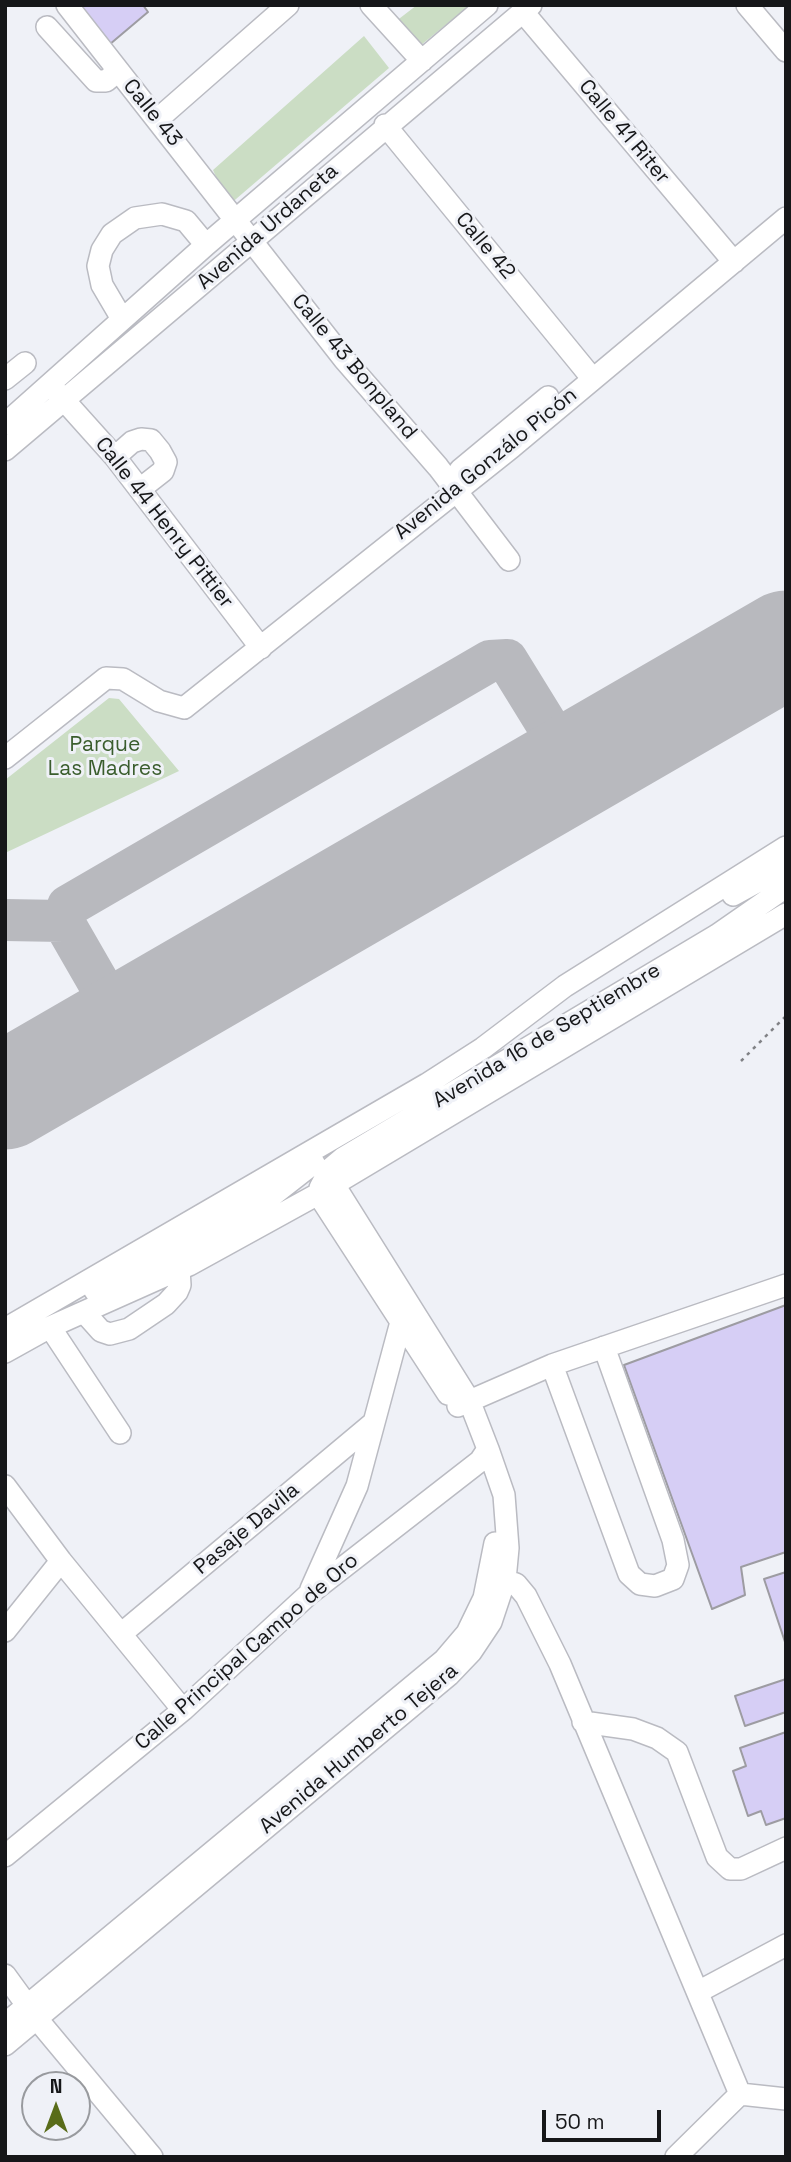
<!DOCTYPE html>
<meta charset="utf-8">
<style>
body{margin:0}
#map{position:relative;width:791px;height:2162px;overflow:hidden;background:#eff1f7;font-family:"Space Grotesk",sans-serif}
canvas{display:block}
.frame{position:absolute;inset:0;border:7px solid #161719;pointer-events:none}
.north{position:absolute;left:21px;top:2071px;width:70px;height:70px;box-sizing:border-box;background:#eff1f7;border:2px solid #989a9e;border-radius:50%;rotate:0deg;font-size:19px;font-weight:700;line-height:28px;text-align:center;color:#161719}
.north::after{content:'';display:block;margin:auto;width:24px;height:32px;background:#596c19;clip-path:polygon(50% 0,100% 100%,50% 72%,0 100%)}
.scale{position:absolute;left:542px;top:2110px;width:119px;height:32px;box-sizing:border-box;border:4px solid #161719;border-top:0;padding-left:9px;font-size:21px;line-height:24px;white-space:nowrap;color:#161719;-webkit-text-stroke:5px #eff1f7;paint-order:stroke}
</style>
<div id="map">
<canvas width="791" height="2162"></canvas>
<div class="frame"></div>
<div class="north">N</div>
<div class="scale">50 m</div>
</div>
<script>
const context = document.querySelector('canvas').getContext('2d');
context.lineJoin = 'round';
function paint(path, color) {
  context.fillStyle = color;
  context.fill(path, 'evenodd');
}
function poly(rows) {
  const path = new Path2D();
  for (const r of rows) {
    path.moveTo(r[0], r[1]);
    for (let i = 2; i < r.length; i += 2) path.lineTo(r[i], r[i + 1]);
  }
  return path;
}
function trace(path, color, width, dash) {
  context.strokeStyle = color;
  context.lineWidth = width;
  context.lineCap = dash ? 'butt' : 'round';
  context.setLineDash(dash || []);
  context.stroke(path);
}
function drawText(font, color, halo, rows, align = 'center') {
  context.font = font + ' "Space Grotesk",sans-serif';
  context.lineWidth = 6;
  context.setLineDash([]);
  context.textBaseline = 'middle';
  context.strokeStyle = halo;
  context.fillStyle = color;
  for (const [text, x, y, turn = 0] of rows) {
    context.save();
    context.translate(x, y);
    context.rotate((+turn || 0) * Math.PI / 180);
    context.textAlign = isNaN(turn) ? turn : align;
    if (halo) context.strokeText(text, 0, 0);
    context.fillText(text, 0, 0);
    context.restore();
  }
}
const green = poly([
 [417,5,470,5,410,54,391,25],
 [364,36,389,68,229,205,213,170],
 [109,698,119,699,179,771,5,853,5,780]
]);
const taxiway = poly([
 [5,920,63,921],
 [124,1027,63,921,68,906,490,661,507,660,573,767]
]);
const runway = poly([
 [5,1096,786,644]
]);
const building = poly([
 [70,5,143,5,148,12,103,50,70,5],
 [786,1305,786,1552,741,1567,745,1595,712,1609,624,1365,786,1305],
 [786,1572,786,1645,764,1579,786,1572],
 [786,1679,786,1712,745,1726,735,1696,786,1679],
 [786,1732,786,1818,766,1825,761,1811,748,1816,733,1771,746,1766,740,1748,786,1732]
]);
const path = poly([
 [741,1061,786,1016]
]);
const minor = poly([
 [67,5,344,359,438,467,509,560],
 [371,5,422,61],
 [747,5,786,51],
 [523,12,734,262],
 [47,27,96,81,106,81,118,71],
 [158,119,288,5],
 [385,125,592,378],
 [122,319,102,285,98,266,102,250,112,234,135,218,162,214,186,221,206,245],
 [5,379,25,363],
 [54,389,115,457,261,648],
 [5,424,206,245,487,5],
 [5,450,531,5],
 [115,457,132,442,141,439,151,440,160,451,166,462,163,471,140,489],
 [460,470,548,397],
 [5,758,106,678,123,679,159,701,184,708,512,447,786,218],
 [733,895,786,866],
 [320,1188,330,1169,343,1158,717,935,786,887],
 [318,1194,448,1394],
 [95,1291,159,1263,273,1195,314,1163],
 [84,1312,101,1331,110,1334,129,1329,166,1304,177,1292,180,1285,179,1269],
 [50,1327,120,1433],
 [5,1329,427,1084,483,1048,565,986,786,847],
 [5,1352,50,1327,189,1265,318,1194,786,914],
 [552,1365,629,1574,640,1584,655,1586,673,1579,678,1565,673,1540,604,1347],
 [458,1406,552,1365,786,1285],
 [5,1486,61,1561,183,1710],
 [505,1580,516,1584,526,1596,560,1664,740,2094],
 [311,1589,357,1486,401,1322],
 [5,1631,61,1561],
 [121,1634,372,1424],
 [583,1722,633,1729,657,1738,677,1752,717,1857,730,1869,741,1869,786,1848],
 [5,1856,183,1710,309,1594,480,1461,488,1449],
 [5,1975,37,2019,152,2157],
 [698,1992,786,1945],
 [5,2024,444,1660,467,1633,484,1598,495,1543],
 [5,2045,449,1675,471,1652,491,1622,505,1580,508,1548,504,1495,488,1449,469,1400,333,1183],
 [740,2094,786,2099],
 [676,2157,740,2094]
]);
const streetNames = [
 ["Calle 43",152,113,51],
 ["Calle 41 Riter",624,132,50],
 ["Avenida Urdaneta",268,227,-41],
 ["Calle 42",485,246,50],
 ["Calle 43 Bonpland",354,367,50],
 ["Avenida Gonzálo Picón",486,464,-39],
 ["Calle 44 Henry Pittier",164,523,52],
 ["Avenida 16 de Septiembre",547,1036,-31],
 ["Pasaje Davila",247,1529,-40],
 ["Calle Principal Campo de Oro",247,1652,-41],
 ["Avenida Humberto Tejera",359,1749,-40]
];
const parkNames = [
 ["Parque",105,745],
 ["Las Madres",105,769]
];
paint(green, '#cbddc4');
trace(taxiway, '#b8b9be', 42);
trace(runway, '#b8b9be', 107);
paint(building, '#d6cef5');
trace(building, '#9d9ca2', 2);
trace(minor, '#babbc2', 24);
trace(path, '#818286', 2.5, [3.5, 5]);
trace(minor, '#fff', 21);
drawText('21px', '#161719', '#eff1f7', streetNames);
drawText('21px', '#3a5d2d', '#eff1f7', parkNames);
</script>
